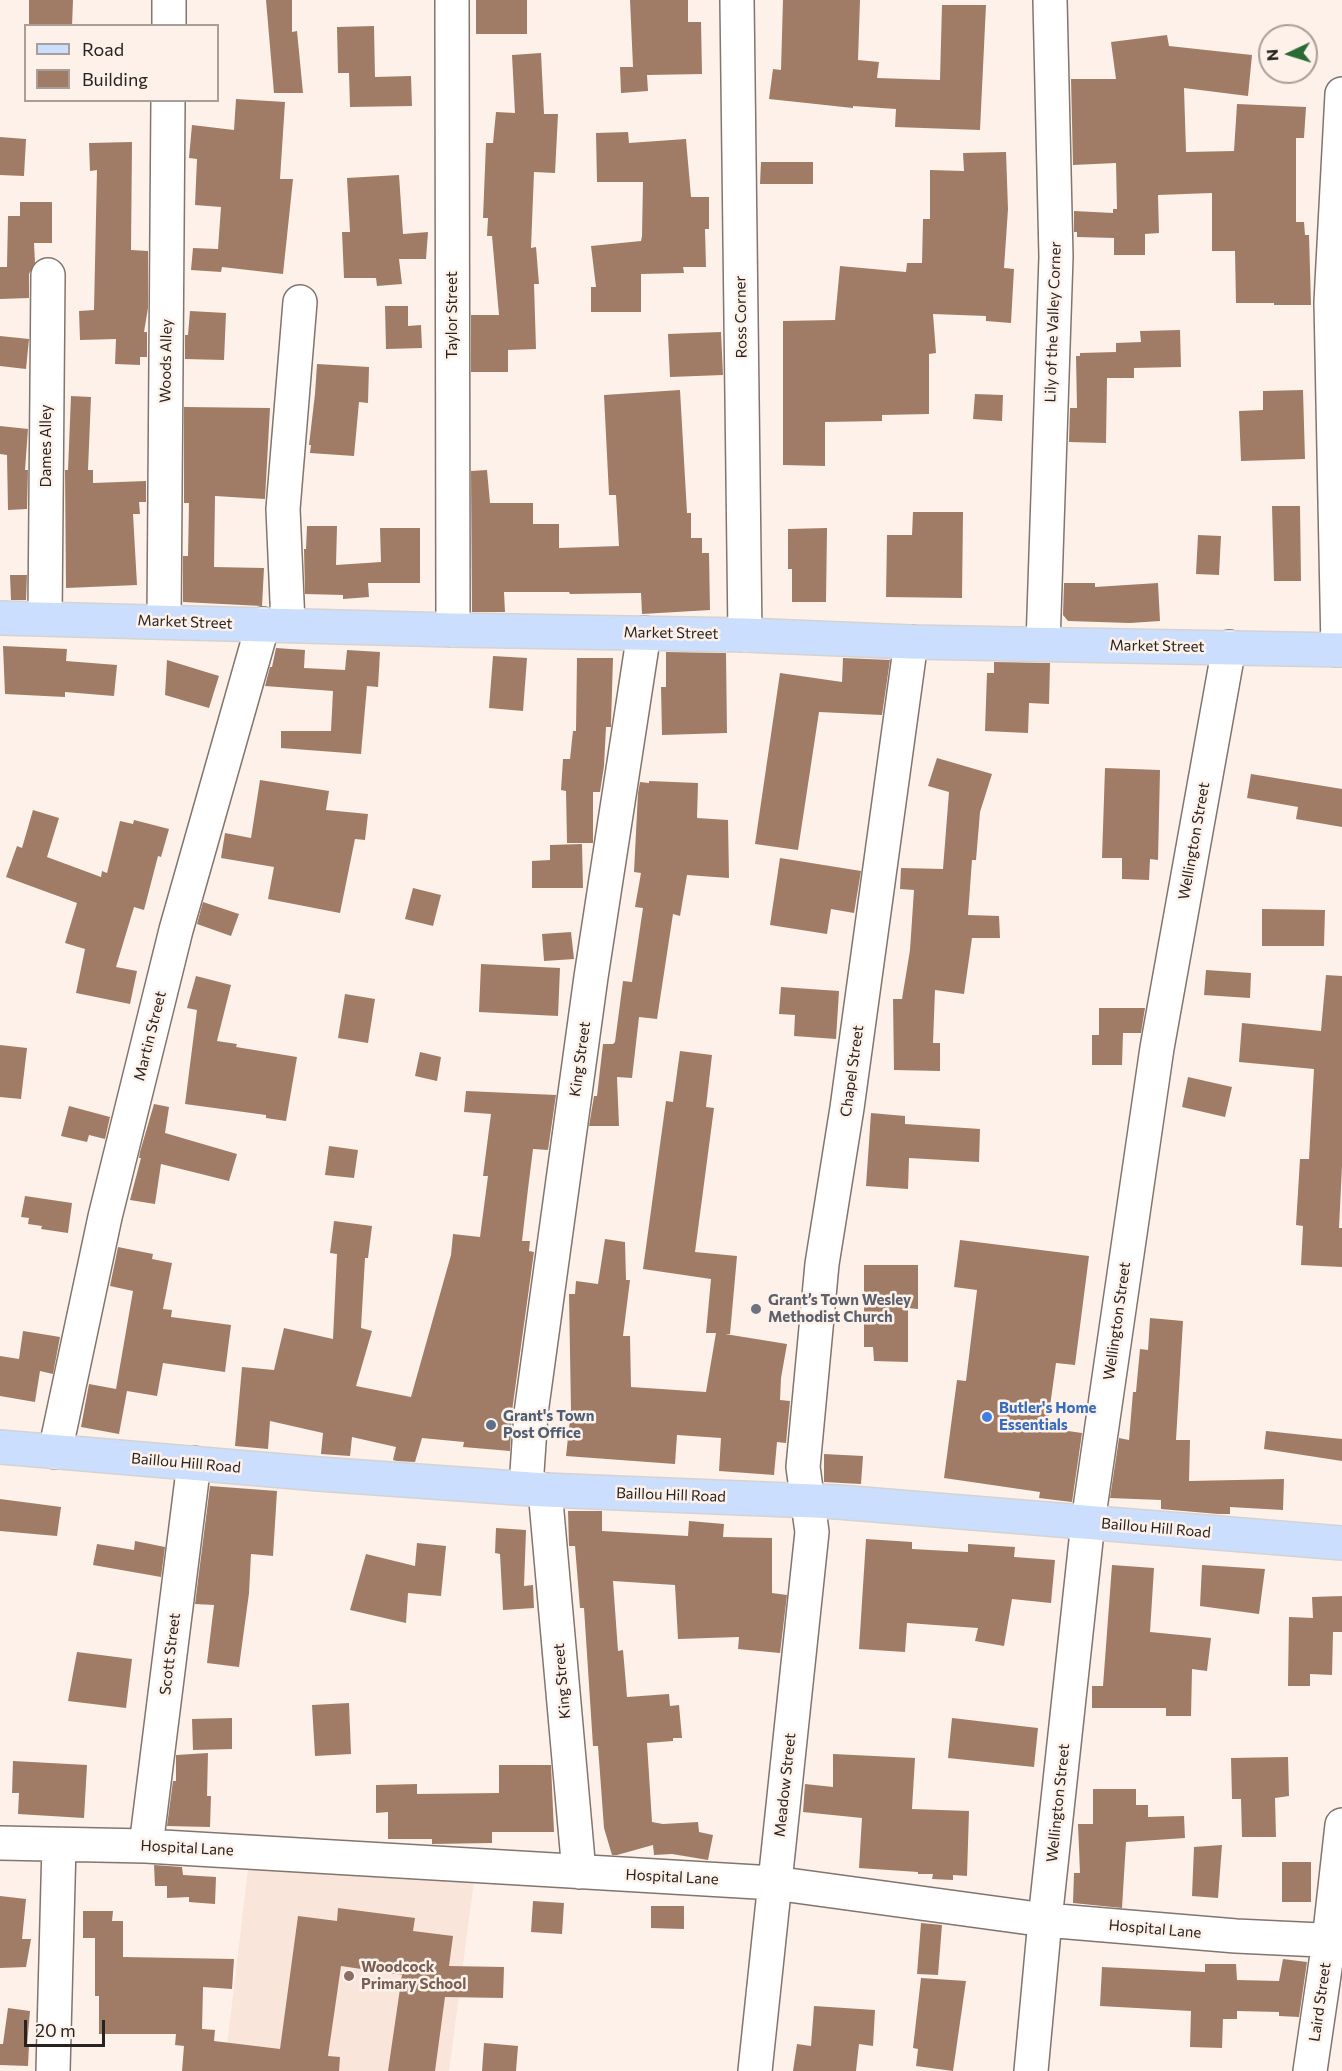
<!DOCTYPE html>
<meta charset="utf-8">
<style>
body{margin:0}
#map{position:relative;width:1342px;height:2071px;overflow:hidden;background:#fef1e9;font-family:Commissioner,sans-serif}
canvas{display:block}
.legend{position:absolute;left:24px;top:24px;width:195px;height:78px;box-sizing:border-box;background:#fef1e9;border:2px solid #a89f99;margin:0;padding:8px 10px;list-style:none;font-size:18px;color:#282320}
.legend li{display:flex;align-items:center;gap:12px;height:30px}
.legend b{width:30px;border:2px solid #a89f99}
.north{position:absolute;left:1258px;top:24px;width:60px;height:60px;box-sizing:border-box;background:#fef1e9;border:2px solid #a89f99;border-radius:50%;rotate:266deg;font-size:16px;font-weight:700;line-height:24px;text-align:center;color:#282320}
.north::after{content:'';display:block;margin:auto;width:21px;height:27px;background:#2a6a34;clip-path:polygon(50% 0,100% 100%,50% 72%,0 100%)}
.scale{position:absolute;left:24px;top:2020px;width:81px;height:27px;box-sizing:border-box;border:3px solid #282320;border-top:0;padding-left:8px;font-size:18px;line-height:21px;white-space:nowrap;color:#282320;-webkit-text-stroke:4px #fef1e9;paint-order:stroke}
</style>
<div id="map">
<canvas width="1342" height="2071"></canvas>
<ul class="legend">
<li><b style="height:8px;background:#cbdefd"></b>Road</li>
<li><b style="height:16px;background:#a07c66"></b>Building</li>
</ul>
<div class="north">N</div>
<div class="scale">20 m</div>
</div>
<script>
const context = document.querySelector('canvas').getContext('2d');
context.lineJoin = 'round';
function paint(path, color) {
  context.fillStyle = color;
  context.fill(path, 'evenodd');
}
function poly(rows) {
  const path = new Path2D();
  for (const r of rows) {
    path.moveTo(r[0], r[1]);
    for (let i = 2; i < r.length; i += 2) path.lineTo(r[i], r[i + 1]);
  }
  return path;
}
function trace(path, color, width, dash) {
  context.strokeStyle = color;
  context.lineWidth = width;
  context.lineCap = dash ? 'butt' : 'round';
  context.setLineDash(dash || []);
  context.stroke(path);
}
function drawText(font, color, halo, rows, align = 'center') {
  context.font = font + ' Commissioner,sans-serif';
  context.lineWidth = 5;
  context.setLineDash([]);
  context.textBaseline = 'middle';
  context.strokeStyle = halo;
  context.fillStyle = color;
  for (const [text, x, y, turn = 0] of rows) {
    context.save();
    context.translate(x, y);
    context.rotate((+turn || 0) * Math.PI / 180);
    context.textAlign = isNaN(turn) ? turn : align;
    if (halo) context.strokeText(text, 0, 0);
    context.fillText(text, 0, 0);
    context.restore();
  }
}
const built = poly([
 [249,1861,474,1881,449,2071,224,2071]
]);
const building = poly([
 [29,0,73,0,72,26,29,26],
 [266,0,292,0,292,32,297,31,303,93,274,93],
 [476,0,527,0,527,34,476,34],
 [630,0,688,0,688,22,701,22,702,74,647,75,648,91,621,93,620,67,633,67],
 [783,0,860,0,858,60,879,62,877,78,940,80,942,5,986,5,980,130,895,127,896,109,853,106,853,108,769,99,773,69,781,70],
 [374,26,375,77,411,76,412,106,350,107,349,73,338,73,337,27],
 [1167,35,1169,46,1252,55,1248,96,1184,88,1186,152,1234,151,1237,104,1306,107,1304,138,1296,138,1296,222,1304,222,1305,235,1309,235,1311,305,1274,305,1274,303,1236,303,1235,251,1212,251,1212,193,1158,195,1159,233,1145,234,1145,255,1114,255,1114,238,1077,237,1077,232,1074,232,1074,211,1113,213,1113,209,1117,209,1116,163,1073,165,1071,79,1116,79,1111,42],
 [541,53,544,114,558,114,555,173,534,172,531,248,536,247,539,284,534,284,536,349,508,350,508,372,471,372,471,315,499,315,492,236,487,236,488,218,483,218,486,143,493,143,496,112,515,113,512,55],
 [236,99,285,102,280,179,293,179,283,274,222,267,221,272,191,270,193,248,218,249,221,207,195,205,197,159,189,158,192,125,234,130],
 [628,132,629,143,686,139,691,197,709,197,709,229,705,229,706,267,683,267,684,273,641,274,641,312,591,312,591,287,596,287,591,246,641,241,642,236,643,182,597,182,596,133],
 [0,137,26,139,24,176,0,175],
 [132,142,131,250,148,251,148,308,144,332,147,332,147,357,140,357,140,365,115,364,116,339,80,340,79,311,94,310,97,170,90,171,89,143],
 [1006,152,1008,209,1004,268,1014,269,1011,323,986,321,986,316,933,314,936,353,929,354,929,414,882,415,882,421,825,422,825,466,783,465,783,321,835,320,840,266,906,272,907,263,922,263,923,219,930,219,930,170,964,171,963,153],
 [761,162,813,162,813,184,760,184],
 [399,175,403,234,428,232,426,259,399,259,402,284,377,286,376,278,344,278,342,232,350,232,347,178],
 [20,202,52,202,52,243,34,243,35,263,29,274,29,298,0,299,0,267,7,267,8,216,20,216],
 [385,306,408,306,408,326,421,325,422,348,386,349],
 [190,311,226,313,224,360,185,359,185,335,188,335],
 [1180,330,1181,367,1134,368,1134,378,1107,378,1106,443,1069,442,1070,408,1077,408,1076,356,1080,356,1080,353,1116,352,1116,343,1141,342,1140,331],
 [721,332,723,375,670,377,668,334],
 [0,336,29,339,26,369,0,366],
 [317,364,369,367,368,403,359,402,354,456,310,453,311,445,309,445,315,394],
 [680,390,687,513,691,513,691,538,702,538,702,553,709,553,710,610,642,614,641,593,570,594,569,592,504,592,505,612,472,612,471,471,487,470,490,503,533,503,533,524,559,524,559,548,619,546,616,495,609,495,604,395],
 [1303,390,1305,459,1241,461,1239,411,1263,410,1263,391],
 [975,394,1003,395,1002,421,973,419],
 [71,396,91,397,88,470,93,470,93,483,146,481,146,502,139,502,140,514,133,514,137,585,66,588,65,470,68,470],
 [184,407,270,408,265,499,215,496,214,567,264,568,262,606,183,602,183,556,188,556,189,503,184,503],
 [0,426,28,429,25,470,28,470,27,509,8,510,7,455,0,454],
 [1272,506,1300,506,1301,581,1274,581],
 [913,512,963,512,962,598,886,597,887,535,912,535],
 [307,526,337,526,336,565,381,562,380,528,420,528,420,583,368,583,369,597,343,599,343,595,305,594,304,549,306,549],
 [827,528,826,602,792,602,792,569,788,569,788,529],
 [1198,535,1221,536,1219,575,1196,574],
 [10,575,27,575,26,600,11,600],
 [1064,583,1095,583,1095,587,1158,583,1160,621,1130,623,1068,621,1063,615],
 [3,646,67,649,66,661,117,665,114,696,65,692,65,697,5,694],
 [276,648,305,650,304,668,345,670,347,650,380,652,378,687,367,686,361,754,281,748,281,731,331,731,333,691,265,686,270,667,272,667],
 [666,652,726,653,727,733,662,735,661,687,666,687],
 [493,656,527,658,523,711,489,708],
 [577,658,613,658,611,724,611,727,606,727,604,766,600,792,593,792,593,843,567,843,566,791,561,790,563,759,570,759,573,731,576,731],
 [843,658,890,660,882,715,819,712,798,850,755,844,780,673,842,682],
 [167,660,219,676,209,708,165,695],
 [994,662,1050,663,1049,704,1029,703,1028,733,985,731,987,673,994,673],
 [937,758,992,774,980,812,976,860,972,860,968,915,999,916,1000,938,972,938,964,994,935,990,933,1043,940,1043,940,1071,894,1070,893,999,902,999,910,950,914,890,900,889,901,868,943,869,949,792,928,786],
 [1105,768,1160,770,1158,860,1150,859,1149,880,1122,879,1122,858,1102,858],
 [1251,774,1342,789,1342,827,1296,819,1298,807,1247,798],
 [260,780,329,791,326,810,368,814,365,840,355,839,340,913,268,899,274,867,221,858,225,833,251,838],
 [649,781,698,783,697,818,728,820,729,878,687,875,680,916,673,914,657,1019,639,1017,632,1078,617,1077,619,1126,589,1126,594,1096,597,1096,603,1044,613,1044,615,1042,623,981,632,982,643,908,635,907,641,873,634,872,638,793,640,782,649,783],
 [33,810,59,818,47,857,101,877,102,871,107,873,120,821,133,824,134,820,169,829,161,857,158,856,144,910,134,907,116,967,137,971,130,1004,76,993,85,949,65,943,77,903,6,877,17,846,22,848],
 [582,844,583,888,532,888,532,861,550,860,550,845],
 [780,858,861,871,854,913,831,909,827,934,770,925],
 [413,888,441,895,433,926,405,919],
 [203,902,239,914,231,936,197,924],
 [1262,909,1325,910,1324,946,1262,946],
 [571,932,574,959,544,961,542,934],
 [481,964,560,968,558,1016,479,1012],
 [1206,970,1251,973,1250,998,1204,995],
 [1326,975,1342,976,1342,1166,1339,1228,1342,1228,1342,1267,1301,1265,1303,1226,1296,1225,1300,1159,1309,1159,1314,1069,1239,1062,1242,1023,1321,1031],
 [196,976,231,985,217,1041,237,1044,236,1047,297,1057,286,1121,266,1118,266,1115,185,1104,197,1010,187,1008],
 [781,987,839,991,836,1039,794,1036,795,1015,779,1014],
 [345,994,375,999,368,1043,338,1038],
 [1099,1008,1145,1008,1141,1033,1123,1033,1122,1065,1092,1065,1092,1035,1099,1035],
 [0,1045,27,1048,21,1099,0,1097],
 [680,1051,712,1055,706,1107,714,1108,695,1252,737,1256,730,1334,725,1334,787,1344,781,1378,780,1400,790,1401,786,1443,777,1442,774,1475,719,1471,721,1438,677,1435,675,1464,566,1456,571,1410,569,1294,575,1294,576,1281,598,1284,605,1239,625,1242,626,1280,630,1280,623,1336,630,1336,631,1387,706,1392,716,1333,706,1333,711,1279,643,1269,666,1101,673,1102],
 [420,1052,441,1057,437,1081,415,1076],
 [1188,1077,1232,1087,1225,1117,1182,1107],
 [466,1091,556,1095,548,1150,533,1149,528,1189,522,1241,530,1241,529,1251,534,1252,512,1411,510,1451,463,1447,464,1442,422,1438,415,1462,397,1461,393,1460,396,1447,352,1437,350,1456,321,1454,323,1433,270,1421,268,1449,235,1446,242,1367,274,1370,284,1328,333,1339,337,1254,330,1253,334,1221,372,1226,368,1258,365,1258,361,1328,372,1331,356,1386,411,1397,451,1255,453,1234,480,1237,488,1176,483,1176,491,1114,464,1112],
 [154,1104,169,1107,165,1133,237,1154,229,1181,161,1164,155,1204,130,1200,141,1158,139,1158,140,1152],
 [69,1106,110,1117,105,1139,89,1135,87,1142,61,1136],
 [871,1113,905,1116,905,1124,980,1129,979,1162,909,1158,908,1189,866,1186],
 [329,1146,358,1150,354,1178,325,1175],
 [25,1196,72,1203,68,1233,41,1229,42,1226,28,1224,29,1218,21,1217],
 [960,1240,1089,1256,1075,1365,1056,1363,1047,1428,1082,1433,1072,1502,1039,1498,1040,1492,944,1478,957,1380,966,1381,977,1290,954,1287],
 [118,1247,153,1254,152,1259,172,1263,163,1309,172,1310,171,1317,231,1325,225,1372,163,1363,157,1396,127,1391,119,1434,81,1427,89,1384,116,1389,133,1291,110,1286],
 [864,1265,918,1265,918,1309,908,1308,908,1362,874,1361,873,1347,864,1347],
 [1150,1318,1183,1321,1176,1440,1190,1440,1189,1481,1284,1479,1283,1510,1230,1507,1230,1514,1218,1514,1161,1509,1161,1500,1110,1498,1119,1438,1129,1440,1133,1392,1136,1392,1140,1349,1148,1350],
 [23,1331,60,1337,53,1374,40,1371,35,1402,0,1396,0,1356,19,1359],
 [1266,1431,1342,1439,1342,1461,1264,1449],
 [824,1454,863,1456,861,1484,824,1482],
 [210,1486,277,1491,273,1556,251,1554,249,1593,239,1667,207,1663,214,1605,195,1604],
 [0,1499,61,1507,57,1536,0,1531],
 [568,1511,602,1511,602,1531,688,1536,689,1521,724,1524,723,1537,772,1538,772,1593,787,1595,780,1653,738,1649,739,1637,678,1639,675,1585,613,1581,618,1651,623,1650,627,1697,669,1694,670,1706,679,1705,682,1738,673,1738,673,1741,647,1743,652,1822,663,1824,698,1822,699,1832,713,1835,708,1860,672,1854,654,1855,653,1845,617,1855,612,1855,604,1828,598,1746,593,1746,584,1608,580,1608,575,1546,569,1546],
 [496,1528,526,1530,524,1586,533,1585,534,1608,503,1610,500,1554,495,1553],
 [866,1539,912,1542,912,1549,968,1552,968,1544,1015,1547,1014,1557,1055,1560,1051,1603,1012,1599,1004,1646,975,1641,978,1628,907,1623,905,1652,859,1649],
 [135,1541,165,1547,161,1577,93,1565,97,1544,134,1550],
 [417,1543,446,1546,441,1596,408,1593,406,1623,350,1610,366,1554,415,1566],
 [1112,1565,1154,1568,1150,1632,1211,1638,1207,1671,1192,1669,1191,1716,1166,1716,1166,1708,1092,1708,1092,1686,1103,1686],
 [1202,1565,1265,1569,1259,1614,1200,1606],
 [1342,1596,1342,1632,1333,1632,1332,1675,1310,1674,1310,1686,1288,1686,1289,1617,1313,1618,1312,1597],
 [77,1652,132,1659,126,1708,68,1701],
 [349,1703,351,1754,315,1756,312,1705],
 [232,1718,232,1749,193,1750,192,1719],
 [952,1718,1038,1728,1034,1767,948,1758],
 [208,1753,207,1796,211,1796,210,1827,167,1826,173,1781,176,1781,176,1755],
 [833,1754,915,1758,912,1809,969,1811,967,1876,953,1875,953,1880,932,1879,933,1874,918,1874,918,1872,859,1868,862,1818,803,1812,805,1784,833,1787],
 [1288,1757,1289,1796,1275,1798,1276,1837,1242,1837,1241,1799,1232,1799,1231,1758],
 [13,1761,87,1765,84,1818,18,1814,19,1793,12,1793],
 [499,1765,551,1765,554,1832,492,1832,492,1843,432,1844,432,1839,388,1839,388,1812,376,1813,376,1785,417,1784,417,1794,499,1793],
 [1093,1789,1136,1789,1136,1805,1148,1805,1148,1817,1184,1816,1185,1838,1126,1842,1122,1908,1073,1903,1074,1873,1080,1873,1078,1824,1093,1824],
 [1222,1845,1218,1898,1192,1896,1194,1847],
 [1282,1862,1311,1862,1311,1902,1282,1902],
 [154,1865,182,1867,183,1875,216,1877,215,1904,189,1902,189,1897,167,1898,167,1886,155,1886],
 [0,1896,26,1899,22,1939,31,1939,26,1967,0,1968],
 [533,1901,564,1903,562,1934,531,1932],
 [651,1906,684,1906,684,1929,651,1928],
 [338,1908,415,1918,413,1931,453,1936,449,1966,504,1967,503,1998,445,1997,435,2071,388,2071,402,1975,341,1966,328,2056,340,2057,339,2071,182,2071,184,2046,175,2045,176,2034,99,2034,99,1996,95,1996,95,1938,83,1938,83,1911,113,1911,112,1921,123,1921,123,1957,234,1959,232,1989,203,1987,202,2029,215,2030,214,2041,280,2049,298,1916,337,1921],
 [921,1923,942,1925,938,1975,917,1974],
 [1283,1959,1307,1962,1299,2017,1279,2016,1279,2012,1237,2011,1237,2019,1223,2019,1222,2048,1190,2047,1191,2011,1100,2006,1102,1967,1205,1972,1205,1964,1236,1964,1237,1980,1279,1981],
 [921,1978,966,1981,953,2071,916,2066,918,2049,913,2048],
 [814,2006,875,2010,873,2046,859,2044,856,2071,793,2071,797,2044,811,2046],
 [8,2008,30,2011,27,2045,29,2045,28,2066,0,2065,0,2044,3,2044],
 [484,2043,518,2046,516,2071,482,2071]
]);
const minor = poly([
 [452,0,453,630],
 [737,0,745,635],
 [169,26,169,0],
 [45,617,48,275],
 [164,622,168,100],
 [288,624,283,509,300,302],
 [1043,644,1056,257,1050,0],
 [1338,650,1331,302,1342,94],
 [55,1452,105,1217,176,930,263,624],
 [526,1487,531,1413,591,977,644,633],
 [545,1490,579,1872],
 [0,1843,146,1846,774,1883,1045,1920,1236,1936,1342,1941],
 [146,1846,194,1463],
 [53,2071,59,1845],
 [755,2071,812,1532,803,1467,822,1264,847,1108,911,642],
 [1031,2071,1045,1920,1088,1522,1157,1048,1229,647],
 [1310,2071,1329,1941,1342,1825]
]);
const major = poly([
 [0,618,453,630,745,635,911,642,1342,650],
 [0,1447,319,1474,545,1490,838,1502,1342,1543]
]);
const markers = [
 [756,1309,6,"#6b7280"],
 [987,1417,6,"#3f7fe0"],
 [491,1425,6,"#5c6f8a"],
 [349,1976,6,"#8d6e63"]
];
const streetNames = [
 ["Taylor Street",452,315,-90],
 ["Ross Corner",741,317,-91],
 ["Lily of the Valley Corner",1053,322,-88],
 ["Woods Alley",166,361,-89],
 ["Dames Alley",46,446,-90],
 ["Market Street",185,622,2],
 ["Market Street",671,633,1],
 ["Market Street",1157,646,1],
 ["Wellington Street",1194,841,-80],
 ["Martin Street",150,1036,-76],
 ["King Street",580,1059,-82],
 ["Chapel Street",852,1071,-82],
 ["Wellington Street",1117,1321,-82],
 ["Baillou Hill Road",186,1463,5],
 ["Baillou Hill Road",671,1495,2],
 ["Baillou Hill Road",1156,1528,5],
 ["Scott Street",170,1654,-83],
 ["King Street",562,1681,-95],
 ["Meadow Street",785,1785,-84],
 ["Wellington Street",1058,1803,-84],
 ["Hospital Lane",187,1848,3],
 ["Hospital Lane",672,1877,3],
 ["Hospital Lane",1155,1929,5],
 ["Laird Street",1320,2002,-82]
];
const worshipNames = [
 ["Grant’s Town Wesley",768,1300],
 ["Methodist Church",768,1317]
];
const shopNames = [
 ["Butler's Home",999,1408],
 ["Essentials",999,1425]
];
const serviceNames = [
 ["Grant's Town",503,1416],
 ["Post Office",503,1433]
];
const educationNames = [
 ["Woodcock",361,1967],
 ["Primary School",361,1984]
];
paint(built, '#f9e5d9');
paint(building, '#a07c66');
trace(minor, '#81756e', 36);
trace(major, '#d4d3d2', 36);
trace(minor, '#fff', 33);
trace(major, '#cbdefd', 33);
for (const [x, y, r, color] of markers) {
  const dot = new Path2D();
  dot.arc(x, y, r, 0, 2 * Math.PI);
  context.fillStyle = color;
  context.fill(dot);
  trace(dot, '#fef1e9', 2);
}
drawText('15px', '#282320', '#fef1e9', streetNames);
drawText('bold 15px', '#5b616d', '#fef1e9', worshipNames, 'left');
drawText('bold 15px', '#366cbe', '#fef1e9', shopNames, 'left');
drawText('bold 15px', '#4e5e75', '#fef1e9', serviceNames, 'left');
drawText('bold 15px', '#785e54', '#fef1e9', educationNames, 'left');
</script>
